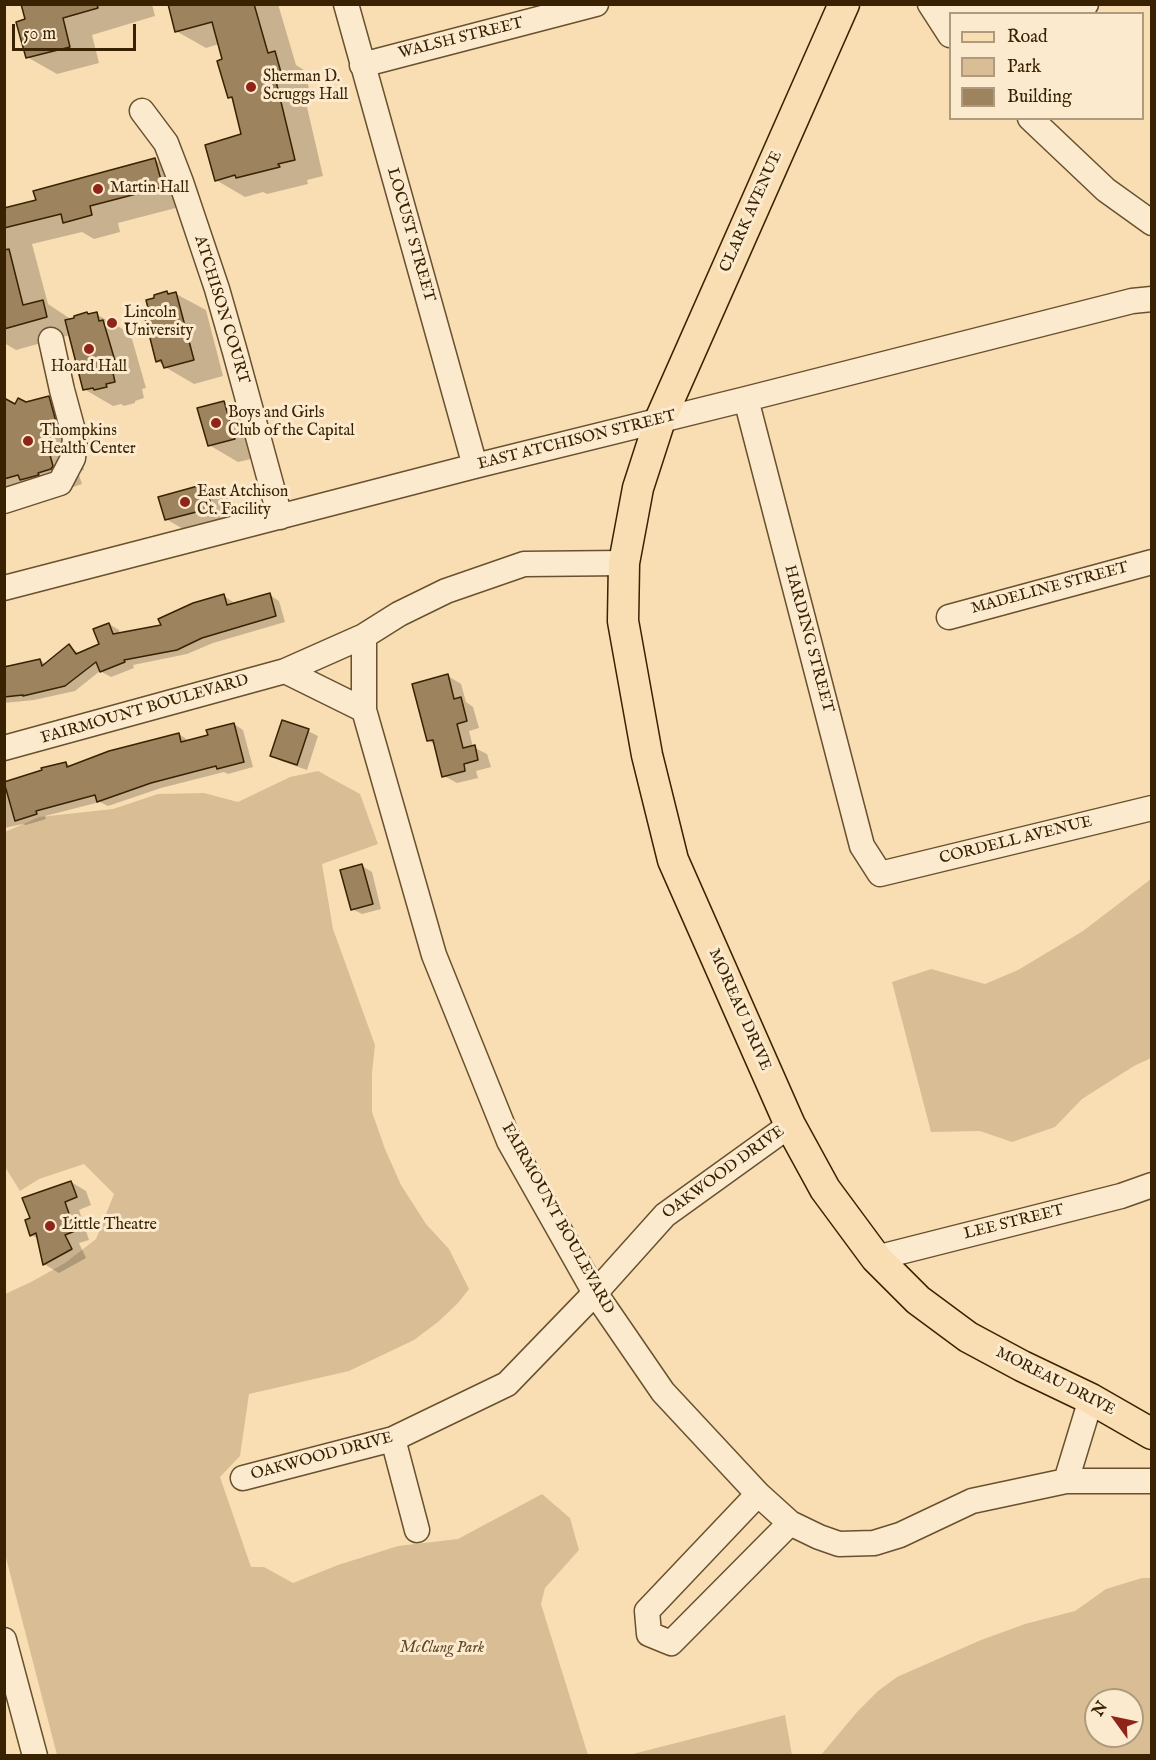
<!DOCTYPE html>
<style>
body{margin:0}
#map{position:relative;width:1156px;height:1760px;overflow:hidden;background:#fadeb3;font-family:"IM FELL English",serif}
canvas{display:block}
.frame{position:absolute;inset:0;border:6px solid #382202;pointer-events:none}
.legend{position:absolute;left:949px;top:12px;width:195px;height:108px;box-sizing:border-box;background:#fceace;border:2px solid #ae9a7c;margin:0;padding:8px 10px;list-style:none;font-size:18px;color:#382202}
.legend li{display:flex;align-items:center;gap:12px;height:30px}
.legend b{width:30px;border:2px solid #ae9a7c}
.north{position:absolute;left:1084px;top:1688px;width:60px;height:60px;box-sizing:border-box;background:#fceace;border:2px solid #ae9a7c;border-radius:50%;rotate:303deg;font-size:16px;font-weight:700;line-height:24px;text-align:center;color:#382202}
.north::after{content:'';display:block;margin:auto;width:21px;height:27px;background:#8f2418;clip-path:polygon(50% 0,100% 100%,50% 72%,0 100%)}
.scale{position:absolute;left:12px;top:24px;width:124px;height:27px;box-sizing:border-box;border:3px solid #382202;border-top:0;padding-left:8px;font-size:18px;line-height:21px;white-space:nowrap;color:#382202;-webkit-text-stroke:4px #fceace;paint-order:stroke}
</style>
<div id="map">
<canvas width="1156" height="1760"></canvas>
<div class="frame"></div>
<ul class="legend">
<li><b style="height:8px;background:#fadeb3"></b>Road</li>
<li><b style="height:16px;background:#d9be95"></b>Park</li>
<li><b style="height:16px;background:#9d845e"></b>Building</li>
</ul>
<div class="north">N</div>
<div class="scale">50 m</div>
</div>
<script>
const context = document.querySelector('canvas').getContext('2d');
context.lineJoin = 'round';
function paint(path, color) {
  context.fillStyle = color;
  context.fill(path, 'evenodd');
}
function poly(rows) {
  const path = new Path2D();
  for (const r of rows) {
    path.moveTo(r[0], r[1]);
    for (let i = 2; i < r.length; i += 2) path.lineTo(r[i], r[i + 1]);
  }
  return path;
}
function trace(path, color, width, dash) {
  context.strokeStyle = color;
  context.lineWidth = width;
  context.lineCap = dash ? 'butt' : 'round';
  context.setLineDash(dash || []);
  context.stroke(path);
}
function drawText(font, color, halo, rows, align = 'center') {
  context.font = font + ' "IM FELL English",serif';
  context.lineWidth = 6;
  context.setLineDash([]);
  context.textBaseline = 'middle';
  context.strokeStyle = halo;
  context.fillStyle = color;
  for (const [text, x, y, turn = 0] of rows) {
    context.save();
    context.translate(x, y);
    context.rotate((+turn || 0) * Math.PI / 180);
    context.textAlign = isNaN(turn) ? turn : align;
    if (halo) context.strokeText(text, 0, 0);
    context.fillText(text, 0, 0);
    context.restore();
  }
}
const green = poly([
 [318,771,360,794,378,844,322,864,333,929,375,1045,372,1073,372,1112,385,1149,401,1185,426,1224,449,1249,469,1289,458,1303,438,1322,414,1340,349,1371,249,1394,240,1456,220,1477,251,1567,264,1567,293,1583,338,1565,398,1546,458,1539,542,1494,570,1518,579,1550,545,1588,541,1604,588,1755,57,1755,5,1554,5,1294,31,1282,65,1263,96,1239,114,1194,84,1164,39,1179,20,1191,5,1167,5,832,39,817,113,809,158,794,204,793,238,802,290,777],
 [1151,879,1151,1058,1134,1066,1082,1099,1055,1127,1012,1142,980,1131,931,1132,892,982,931,969,985,984,1018,970,1083,931],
 [1142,1578,1151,1578,1151,1755,821,1755,857,1712,878,1691,897,1677,981,1640,1025,1624,1075,1611,1106,1589],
 [1096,1700,1132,1700,1132,1736,1096,1736],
 [785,1715,792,1755,629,1755]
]);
const shadow = poly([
 [23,4,152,4,155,16,92,35,99,63,57,74,27,57,26,20],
 [169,4,278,4,296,65,304,70,310,92,304,94,323,176,307,180,308,184,267,194,263,192,245,197,216,180,243,135,234,100,229,97,224,60,219,44,206,48,176,31],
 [155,160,184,177,191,204,118,223,120,232,94,239,82,232,32,244,48,304,72,320,96,314,126,331,127,336,132,339,146,388,142,389,144,398,135,401,135,403,124,406,121,404,113,406,84,389,70,335,16,350,4,343,4,209,37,201],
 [167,293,170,295,176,294,206,310,223,376,194,384,165,367,164,365,157,361,150,309],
 [49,398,78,415,86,446,78,448,84,470,78,472,82,484,67,489,24,498,4,487,4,400,16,406],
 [224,403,253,420,264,456,238,462,209,445],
 [204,485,234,502,240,524,195,536,166,519],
 [270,595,279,601,285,622,213,643,187,654,133,665,134,668,111,677,100,671,75,691,34,700,4,703,4,664,10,667,40,660,46,664,69,646,80,654,101,645,109,624,119,630,120,634,163,626,224,596,233,602,234,604],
 [448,676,461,684,466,702,473,707,479,728,469,731,473,747,487,754,491,767,476,771,478,778,457,783,444,776,435,745,428,740],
 [234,724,243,730,253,767,228,774,224,772,161,788,108,806,100,802,45,816,46,819,26,825,23,824,4,828,4,789,66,763,72,767,179,734,189,741,210,736],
 [308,731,318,736,307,770,281,761,272,756],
 [362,866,372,872,381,909,362,914,352,909],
 [71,1182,86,1191,91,1205,79,1210,89,1240,79,1243,86,1258,59,1273,44,1264,39,1239,31,1235]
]);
const building = poly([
 [21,4,97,4,98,8,63,18,70,47,26,58,16,22,25,19,21,4],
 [168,4,254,4,268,53,275,51,282,76,275,77,295,160,278,164,280,167,236,178,235,175,215,181,205,145,241,134,232,97,228,98,217,61,222,59,212,22,175,32,168,4],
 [155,158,163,187,90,206,92,215,63,223,61,214,4,228,4,208,36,200,33,191,155,158],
 [9,249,23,305,43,300,47,317,4,329,4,250,9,249],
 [167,291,168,294,176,292,194,360,164,368,161,360,156,362,143,310,148,308,146,300,154,298,154,295,167,291],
 [87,312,88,314,97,312,99,321,103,320,118,371,113,373,115,382,106,384,107,387,94,390,93,388,83,390,65,320,74,318,74,316,87,312],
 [49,396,58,429,49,432,55,454,50,455,53,466,51,469,38,473,39,475,20,480,18,475,4,479,4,398,15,404,18,398,26,402,49,396],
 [224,401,235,439,208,446,197,408,224,401],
 [205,484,212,508,165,520,158,497,205,484],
 [270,593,276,616,202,638,177,650,124,660,125,662,100,672,96,662,65,686,23,696,23,695,4,697,4,667,40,659,42,666,69,644,76,654,99,644,93,629,109,623,113,634,161,625,158,619,193,603,224,594,227,605,270,593],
 [448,674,454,699,461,697,467,721,457,724,463,748,475,745,478,760,464,764,465,771,442,777,433,740,427,741,412,684,448,674],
 [282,720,309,729,297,765,270,756,282,720],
 [234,723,244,762,217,769,216,766,151,783,97,802,95,795,36,811,37,814,15,821,4,782,42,770,41,768,66,762,67,767,109,751,179,733,181,742,208,735,206,730,234,723],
 [362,864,373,904,351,910,340,870,362,864],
 [71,1181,77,1197,65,1202,75,1231,65,1235,72,1249,43,1265,36,1233,30,1236,25,1220,30,1218,22,1198,71,1181]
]);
const minor = poly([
 [346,4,475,466],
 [930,4,950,35],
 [950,4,980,11,1086,4],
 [362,65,596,4],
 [142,111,166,143,181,182,217,289,235,352,280,517],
 [1030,118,1106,190,1152,223],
 [746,399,862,846,880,874,1152,808],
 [4,501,60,483,73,458,75,438,62,390,51,340],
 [4,588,475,466,746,399,1132,301,1152,299],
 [949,617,1152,562],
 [364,636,364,710,434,955,509,1141,595,1293,663,1392,758,1494,790,1523,819,1537,839,1544,874,1543,900,1535,972,1501,1066,1481,1152,1481],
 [285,671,364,710],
 [4,748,285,671,364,636,399,614,446,591,524,564,624,563],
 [876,1258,1121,1196,1152,1185],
 [393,1439,417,1530],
 [243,1478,393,1439,507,1384,595,1293,665,1215,790,1125],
 [1066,1481,1091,1399],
 [758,1494,647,1611,649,1634,671,1643,790,1523],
 [4,1640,35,1756]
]);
const major = poly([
 [844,4,660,420,638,488,624,563,623,621,647,755,673,860,790,1125,825,1189,876,1258,918,1300,968,1337,1022,1366,1091,1399,1152,1434]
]);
const markers = [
 [251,87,6,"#8f2418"],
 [98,189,6,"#8f2418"],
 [112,323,6,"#8f2418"],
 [89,349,6,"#8f2418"],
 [216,423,6,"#8f2418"],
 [28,441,6,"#8f2418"],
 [185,502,6,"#8f2418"],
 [50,1226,6,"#8f2418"]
];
const streetNames = [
 ["WALSH STREET",461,39,-14],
 ["CLARK AVENUE",752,212,-66],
 ["LOCUST STREET",410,235,74],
 ["ATCHISON COURT",221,310,73],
 ["EAST ATCHISON STREET",577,441,-14],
 ["MADELINE STREET",1050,589,-15],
 ["HARDING STREET",808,639,75],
 ["FAIRMOUNT BOULEVARD",145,710,-16],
 ["CORDELL AVENUE",1016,841,-14],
 ["MOREAU DRIVE",739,1010,66],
 ["OAKWOOD DRIVE",724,1173,-36],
 ["FAIRMOUNT BOULEVARD",557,1219,61],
 ["LEE STREET",1014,1223,-14],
 ["MOREAU DRIVE",1055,1382,27],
 ["OAKWOOD DRIVE",322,1457,-15]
];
const poiNames = [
 ["Sherman D.",263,78],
 ["Scruggs Hall",263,96],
 ["Martin Hall",110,189],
 ["Lincoln",124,314],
 ["University",124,332],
 ["Hoard Hall",89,368,"center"],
 ["Boys and Girls",228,414],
 ["Club of the Capital",228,432],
 ["Thompkins",40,432],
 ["Health Center",40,450],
 ["East Atchison",197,493],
 ["Ct. Facility",197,511],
 ["Little Theatre",62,1226]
];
const parkNames = [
 ["McClung Park",442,1649]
];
paint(green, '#d9be95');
paint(shadow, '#0003');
paint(building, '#9d845e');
trace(building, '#382202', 1.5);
trace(minor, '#68512e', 27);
trace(major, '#382202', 33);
trace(minor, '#fceace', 24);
trace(major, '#fadeb3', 30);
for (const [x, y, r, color] of markers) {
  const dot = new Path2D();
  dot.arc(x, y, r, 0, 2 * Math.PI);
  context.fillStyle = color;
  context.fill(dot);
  trace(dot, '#fceace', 2);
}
drawText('16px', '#382202', '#fceace', streetNames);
drawText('16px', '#382202', '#fceace', poiNames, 'left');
drawText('italic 16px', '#604927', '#fceace', parkNames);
</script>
